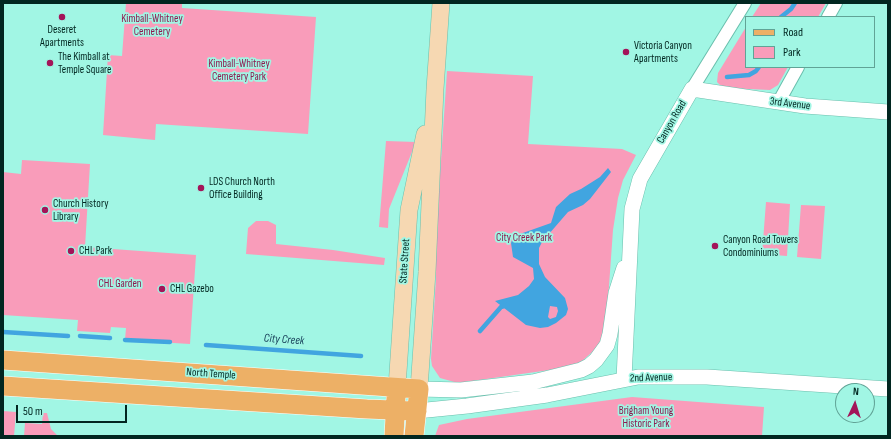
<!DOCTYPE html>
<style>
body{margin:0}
#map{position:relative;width:891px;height:439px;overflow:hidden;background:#a1f6e4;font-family:"Sofia Sans Condensed",sans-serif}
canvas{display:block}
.frame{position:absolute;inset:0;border:4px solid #012620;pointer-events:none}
.legend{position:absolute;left:745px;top:16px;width:130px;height:52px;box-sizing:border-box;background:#a1f6e4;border:1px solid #61a396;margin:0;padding:5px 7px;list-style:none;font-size:12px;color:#012620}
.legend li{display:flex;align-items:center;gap:8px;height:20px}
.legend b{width:20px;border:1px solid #61a396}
.north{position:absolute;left:835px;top:383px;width:40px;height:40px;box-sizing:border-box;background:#a1f6e4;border:1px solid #61a396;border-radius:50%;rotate:4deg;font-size:11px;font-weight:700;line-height:16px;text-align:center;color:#012620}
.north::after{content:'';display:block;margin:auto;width:14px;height:18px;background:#a31459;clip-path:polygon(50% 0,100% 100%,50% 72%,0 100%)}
.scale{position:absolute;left:16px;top:405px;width:111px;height:18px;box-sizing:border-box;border:2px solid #012620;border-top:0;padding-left:5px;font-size:12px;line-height:14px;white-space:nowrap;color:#012620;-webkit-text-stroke:3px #a1f6e4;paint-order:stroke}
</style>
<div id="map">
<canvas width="891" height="439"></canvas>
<div class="frame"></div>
<ul class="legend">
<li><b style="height:5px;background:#edb066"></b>Road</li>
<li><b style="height:11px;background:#f99cba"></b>Park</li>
</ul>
<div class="north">N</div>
<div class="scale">50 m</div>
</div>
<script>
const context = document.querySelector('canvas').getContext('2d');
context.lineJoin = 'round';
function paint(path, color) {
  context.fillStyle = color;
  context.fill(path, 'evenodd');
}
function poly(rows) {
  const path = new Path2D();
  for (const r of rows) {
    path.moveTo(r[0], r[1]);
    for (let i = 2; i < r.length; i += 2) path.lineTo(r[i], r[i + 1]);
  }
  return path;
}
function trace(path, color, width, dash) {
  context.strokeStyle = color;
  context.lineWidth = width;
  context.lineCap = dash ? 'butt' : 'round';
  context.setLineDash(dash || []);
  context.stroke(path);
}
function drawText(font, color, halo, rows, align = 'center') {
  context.font = font + ' "Sofia Sans Condensed",sans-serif';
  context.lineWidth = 3.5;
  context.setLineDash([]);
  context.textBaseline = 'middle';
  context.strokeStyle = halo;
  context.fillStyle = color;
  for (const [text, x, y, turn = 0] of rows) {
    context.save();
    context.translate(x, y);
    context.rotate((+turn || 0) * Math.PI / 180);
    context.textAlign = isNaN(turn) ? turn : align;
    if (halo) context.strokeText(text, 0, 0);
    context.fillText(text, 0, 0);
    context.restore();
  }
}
const green = poly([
 [126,3,182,3,182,8,316,17,308,134,156,124,155,140,103,135,108,55,122,56],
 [761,3,826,3,818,17,752,17],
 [746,27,746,67,788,67,778,85,770,90,727,88,720,85,717,82,718,73],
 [447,71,533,76,528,144,622,149,636,155,623,180,618,198,613,230,606,328,599,346,581,362,571,367,458,383,440,378,432,366,431,359,436,278,435,250],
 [386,141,416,142,389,209,388,228,379,227],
 [22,160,90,164,85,247,196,255,190,344,125,340,126,328,111,327,110,333,77,331,78,320,3,315,3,172,21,174],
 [766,202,790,204,787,256,762,254],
 [801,205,825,206,821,259,797,257],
 [256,221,268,221,276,225,276,244,333,250,385,258,384,265,246,254,248,228],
 [632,397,764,407,762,436,435,436,439,425,467,419],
 [3,411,16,412,14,436,3,436],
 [43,413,47,413,51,429,58,436,24,436,25,423,42,424]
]);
const water = poly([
 [608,168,611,172,590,199,583,205,568,212,542,242,539,248,539,264,545,277,565,298,568,309,566,315,556,323,548,327,540,328,526,325,495,301,518,295,529,286,534,279,533,268,513,257,511,243,513,238,520,234,551,223,556,207,570,194,581,189,600,177],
 [550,306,557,307,558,311,556,317,550,319,548,317]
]);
const stream = poly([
 [781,17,791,9,795,3],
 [727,77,749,75,756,71,759,67],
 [480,331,501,307,507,305],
 [3,332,68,336],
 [80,336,110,338],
 [125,340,170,342],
 [206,345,361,356]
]);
const minor = poly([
 [828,17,836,3],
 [692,89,745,3],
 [778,103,798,67]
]);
const tertiary = poly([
 [624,379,632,209,640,179,692,89,805,106,888,112],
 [419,389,461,390,533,382,581,370,589,366,596,360,607,345,610,334,616,293,624,268],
 [417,411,467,406,547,395,638,377,707,377,888,389]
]);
const secondary = poly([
 [397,387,409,210,425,134],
 [419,389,427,272,435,89,441,3]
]);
const primary = poly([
 [3,360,419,389,414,436],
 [3,386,367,409,417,411],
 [394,436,396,397]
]);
const markers = [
 [62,17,4,"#a31459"],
 [626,52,4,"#a31459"],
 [50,63,4,"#a31459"],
 [201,188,4,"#a31459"],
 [45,210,4,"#a31459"],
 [715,246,4,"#a31459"],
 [71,251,4,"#a31459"],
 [162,289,4,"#a31459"]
];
const parkNames = [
 ["Kimball-Whitney",152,19],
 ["Cemetery",152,32],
 ["Kimball-Whitney",239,64],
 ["Cemetery Park",239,77],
 ["City Creek Park",524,238],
 ["CHL Garden",120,284],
 ["Brigham Young",646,411],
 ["Historic Park",646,424]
];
const poiNames = [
 ["Deseret",62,30,"center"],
 ["Apartments",62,43,"center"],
 ["Victoria Canyon",634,46],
 ["Apartments",634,59],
 ["The Kimball at",58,57],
 ["Temple Square",58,70],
 ["LDS Church North",209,182],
 ["Office Building",209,195],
 ["Church History",53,204],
 ["Library",53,217],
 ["Canyon Road Towers",723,240],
 ["Condominiums",723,253],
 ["CHL Park",79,251],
 ["CHL Gazebo",170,289]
];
const streetNames = [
 ["3rd Avenue",790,104,7],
 ["Canyon Road",672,122,-60],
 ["State Street",405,261,-86],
 ["North Temple",211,374,4],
 ["2nd Avenue",651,378,-2]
];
const waterNames = [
 ["City Creek",284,340,4]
];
paint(green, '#f99cba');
paint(water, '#41a5e0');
trace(stream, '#41a5e0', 4.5);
trace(minor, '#6abfad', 14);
trace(tertiary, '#6abfad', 16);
trace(secondary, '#6abfad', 18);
trace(primary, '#fff', 20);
trace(minor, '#fff', 12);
trace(tertiary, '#fff', 15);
trace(secondary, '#f6d8b2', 17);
trace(primary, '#edb066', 19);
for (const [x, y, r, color] of markers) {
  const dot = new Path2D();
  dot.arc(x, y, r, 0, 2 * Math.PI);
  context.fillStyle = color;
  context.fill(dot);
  trace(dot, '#a1f6e4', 1.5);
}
drawText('11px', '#8e194f', '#a1f6e4', parkNames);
drawText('11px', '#012620', '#a1f6e4', poiNames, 'left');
drawText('11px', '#012620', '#a1f6e4', streetNames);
drawText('italic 12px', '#19425b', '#a1f6e4', waterNames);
</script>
